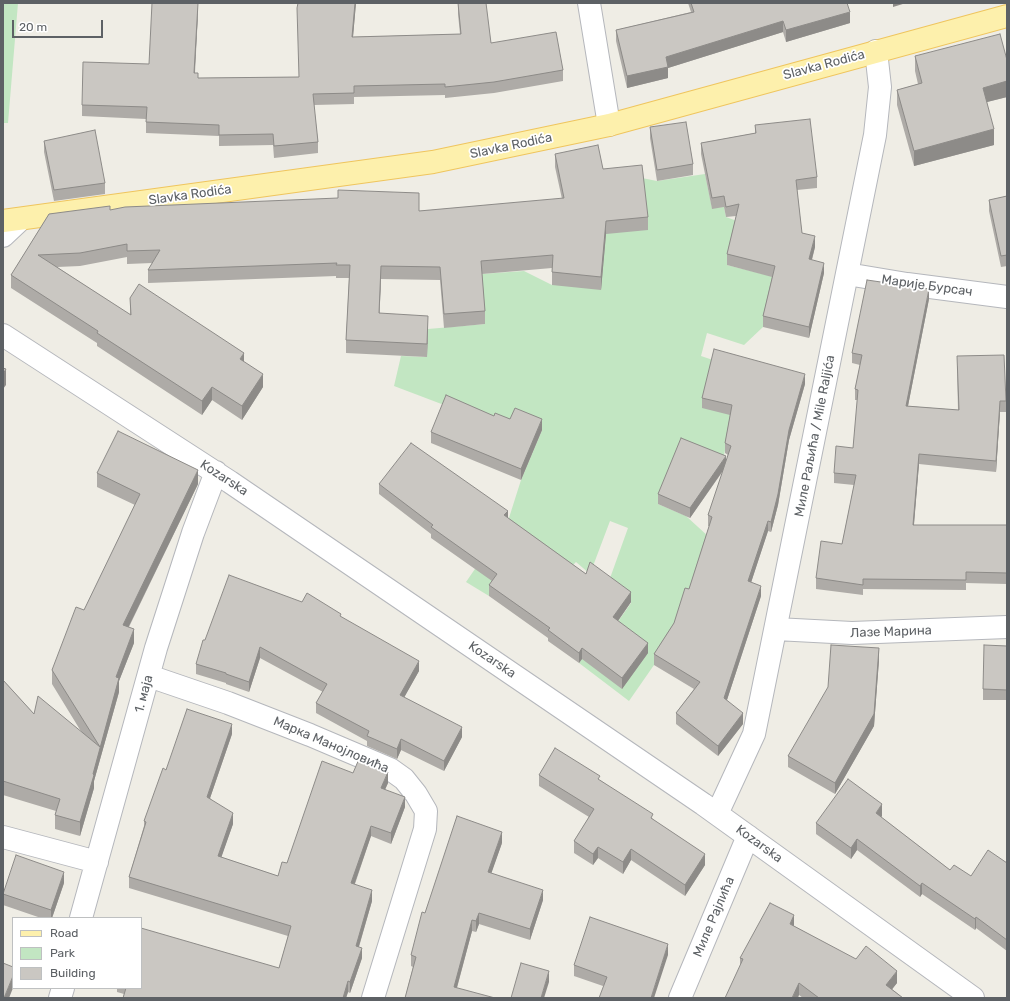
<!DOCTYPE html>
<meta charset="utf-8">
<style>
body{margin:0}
#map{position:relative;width:1010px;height:1001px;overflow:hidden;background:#efede5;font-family:Rubik,sans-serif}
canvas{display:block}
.frame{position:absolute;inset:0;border:4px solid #5d6165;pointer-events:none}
.legend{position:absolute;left:12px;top:917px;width:130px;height:72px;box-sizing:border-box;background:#fff;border:1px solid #bec0c1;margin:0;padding:5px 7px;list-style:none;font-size:12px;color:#5d6165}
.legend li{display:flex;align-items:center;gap:8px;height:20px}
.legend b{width:20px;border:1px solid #bec0c1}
.scale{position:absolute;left:12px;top:20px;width:91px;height:18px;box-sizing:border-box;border:2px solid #5d6165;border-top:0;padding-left:5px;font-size:12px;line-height:14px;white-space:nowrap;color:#5d6165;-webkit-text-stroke:3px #fff;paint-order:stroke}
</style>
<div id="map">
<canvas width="1010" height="1001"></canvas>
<div class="frame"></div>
<ul class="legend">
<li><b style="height:5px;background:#fdf0ac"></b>Road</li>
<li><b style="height:11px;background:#c2e6c2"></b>Park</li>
<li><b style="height:11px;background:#cac7c2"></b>Building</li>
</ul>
<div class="scale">20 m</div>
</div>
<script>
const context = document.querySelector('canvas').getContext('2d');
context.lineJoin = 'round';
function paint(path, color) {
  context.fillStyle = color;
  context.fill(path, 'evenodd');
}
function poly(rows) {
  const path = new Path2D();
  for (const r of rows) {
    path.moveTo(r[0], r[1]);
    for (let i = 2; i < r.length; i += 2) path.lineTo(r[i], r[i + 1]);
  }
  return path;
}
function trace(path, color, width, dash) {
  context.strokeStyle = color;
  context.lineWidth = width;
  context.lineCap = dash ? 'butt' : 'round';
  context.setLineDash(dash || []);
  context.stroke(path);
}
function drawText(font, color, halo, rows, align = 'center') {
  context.font = font + ' Rubik,sans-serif';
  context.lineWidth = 3.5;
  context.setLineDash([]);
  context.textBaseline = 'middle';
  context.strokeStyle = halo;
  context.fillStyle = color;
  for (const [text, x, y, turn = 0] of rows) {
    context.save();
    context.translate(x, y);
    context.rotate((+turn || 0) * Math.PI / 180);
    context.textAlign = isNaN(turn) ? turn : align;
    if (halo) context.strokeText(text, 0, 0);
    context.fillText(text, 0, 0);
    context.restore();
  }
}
const green = poly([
 [3,3,18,3,8,123,3,123],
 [705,174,712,208,724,207,726,217,737,221,727,265,775,277,763,327,744,345,707,333,701,356,737,368,732,416,721,470,658,504,686,516,709,537,676,630,654,665,629,701,579,663,605,628,614,627,631,603,609,581,628,528,610,521,590,574,576,562,567,571,528,544,489,596,466,582,508,521,521,480,542,430,510,430,394,386,401,356,427,357,428,329,485,324,481,274,524,271,552,285,607,227,642,178,657,181]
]);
const minor = poly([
 [589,3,609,125],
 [3,236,20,220],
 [847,274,907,284,1007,297],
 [3,335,230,482,703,804,973,998],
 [776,629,852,633,1007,627],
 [149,676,228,703,310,735,390,769,404,779,416,794,426,811,425,829,373,998],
 [717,814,754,734,875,135,880,87,876,51],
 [3,837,97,862],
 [81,918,156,648,193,533,216,472],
 [60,998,63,988],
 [680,998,748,836]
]);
const major = poly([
 [3,221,433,162,609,125,1007,16]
]);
const wall = poly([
 [356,3,353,37,460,34,458,14,458,3,491,43,563,70,563,81,494,93,445,98,445,95,354,97,354,104,314,105,318,142,318,153,274,158,273,145,219,146,219,136,146,133,146,119,82,116,82,105,149,64,198,13,195,73,198,78,299,77],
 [688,3,847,3,850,23,786,42,783,32,668,68,668,78,627,88,616,41,616,30,691,12],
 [915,56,1007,60,1007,97,987,102,994,145,914,166,897,105,897,90,918,84,915,71],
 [755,125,817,177,817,188,797,190,802,233,815,247,812,260,824,273,809,338,763,327,763,316,772,277,727,265,727,254,736,216,726,217,724,207,712,209,701,154,701,143,755,133],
 [650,127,693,164,693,175,657,181,650,138],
 [44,141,105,183,105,194,54,201,44,152],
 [555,154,603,169,648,217,648,230,606,234,601,290,552,285,552,268,482,274,485,311,485,324,444,328,440,280,381,279,379,313,428,329,427,357,346,353,346,340,349,278,336,278,336,276,148,283,148,270,152,263,127,264,127,257,80,266,57,267,130,315,130,298,244,362,263,387,242,420,212,400,202,415,97,346,97,343,11,288,11,275,49,214,110,210,419,211,562,199,555,167],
 [1007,196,1007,266,1001,267,989,211,989,200],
 [929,299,908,406,958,410,957,366,1006,401,1006,412,1000,412,996,472,919,464,914,525,1007,525,1007,584,966,583,966,590,863,589,863,595,816,589,816,578,842,544,854,485,834,483,834,473,853,448,858,400,855,400,855,389,860,365,852,363,852,353],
 [805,384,789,440,778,505,771,532,768,531,751,582,761,596,727,700,743,724,718,756,676,724,676,713,694,689,654,665,654,654,674,623,689,589,709,526,708,526,708,515,723,471,690,518,658,504,658,494,726,461,728,455,725,453,725,443,730,415,702,408,702,398],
 [494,416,510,419,542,430,521,480,431,443,431,432],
 [97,473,198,484,129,627,134,643,119,681,119,692,94,781,94,788,80,836,55,829,55,815,56,811,3,795,3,680,34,714,82,733,52,684,52,670,84,610,135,505,97,487],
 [379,484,508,518,586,574,631,602,618,621,648,653,622,689,582,659,579,663,548,641,548,638,489,596,489,585,492,581,431,538,431,534,379,494],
 [341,617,419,671,404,697,462,737,444,771,401,750,397,759,367,746,367,741,316,713,316,703,323,692,260,658,249,692,226,684,226,683,196,674,196,664,205,640],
 [1007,646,1007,700,983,700,983,689],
 [879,660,874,726,835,794,788,767,788,756],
 [232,734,210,798,233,824,221,857,278,876,353,773,388,783,385,789,405,807,391,844,371,836,355,884,372,901,359,947,362,958,350,993,348,992,346,998,123,998,124,994,117,992,117,988,141,988,279,968,288,936,129,888,129,877,144,826,144,821,166,770],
 [539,775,600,780,653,819,705,865,685,896,631,860,623,874,598,858,593,865,574,853,574,841,589,817,539,786],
 [882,816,881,817,950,870,971,876,1007,863,1007,951,976,928,975,930,922,894,920,897,857,850,851,859,816,834,816,823],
 [502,843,491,873,543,900,530,940,479,924,476,932,472,931,457,988,405,998,413,967,411,966,411,955,425,913],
 [64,883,52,918,41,918,3,905,3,893],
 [794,926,897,983,892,989,903,998,803,998,799,995,740,964,740,958],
 [668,955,603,986,574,976,574,965]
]);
const shadedWall = poly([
 [198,3,198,13,194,84,194,73],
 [355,3,356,3,352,48,352,37],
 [893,3,906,3,893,7],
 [850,12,850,23,786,42,786,30],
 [783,21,783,32,668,68,668,78,627,88,627,76,666,57],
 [1007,81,1007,97,983,103,983,88],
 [994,129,994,145,914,166,914,151],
 [606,221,606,234,601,290,601,277],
 [815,236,815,247,809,270,809,259],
 [824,263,824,273,809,338,809,327],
 [381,266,381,279,379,327,379,313],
 [929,289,929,299,906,416,906,406],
 [428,316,428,329,427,357,427,344],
 [244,353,244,366,240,359],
 [6,369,6,385,3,389,3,374],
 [263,374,263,387,242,420,242,406],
 [805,374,805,384,789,440,778,505,771,532,771,522,789,430],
 [212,387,212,400,202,415,202,401],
 [1000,401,1000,412,996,472,996,461],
 [542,419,542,430,521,480,521,469],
 [919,454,919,464,913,535,913,525],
 [726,456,726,466,690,518,690,508],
 [198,470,198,484,123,638,123,625],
 [508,511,508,521,504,515],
 [768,521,768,531,748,592,748,581],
 [761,586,761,596,724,709,724,698],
 [631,592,631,602,613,628,613,617],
 [134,629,134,643,119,681,119,692,94,781,94,788,80,836,80,822,93,774,116,677],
 [648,643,648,653,622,689,622,678],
 [260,647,260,658,249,692,249,682],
 [582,648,582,659,579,663,579,653],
 [879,648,879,660,874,726,835,794,835,783],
 [419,661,419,671,400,705,400,695],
 [743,713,743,724,718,756,718,746],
 [232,724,232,734,207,807,207,797],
 [462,727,462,737,444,771,444,761],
 [401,739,401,750,397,759,397,749],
 [388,772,388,783,381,799,381,788],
 [405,797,405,807,391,844,391,833],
 [882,804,882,816,876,824,876,813],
 [233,813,233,824,218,867,218,856],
 [371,826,371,836,351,894,351,883],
 [502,832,502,843,488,883,488,872],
 [857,839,857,850,851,859,851,848],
 [598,847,598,858,593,865,593,854],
 [631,849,631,860,623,874,623,862],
 [705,854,705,865,685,896,685,885],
 [64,872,64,883,52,918,51,918,51,910],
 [922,883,922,894,920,897,920,886],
 [372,890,372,901,356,956,356,946],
 [543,890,543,900,530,940,530,929],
 [479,913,479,924,476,932,476,921],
 [794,915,794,927,790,924],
 [976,917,976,928,975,930,975,919],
 [472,920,472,931,454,998,454,987],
 [668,944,668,955,654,998,651,998],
 [362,948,362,958,350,993,350,982],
 [549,971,549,982,544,998,541,998],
 [897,971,897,983,886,997,886,985],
 [13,976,13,988,9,998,4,998],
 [348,981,348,992,346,998,343,998],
 [799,983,799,995,798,998,792,998]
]);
const building = poly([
 [152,3,198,3,194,73,198,73,198,78,299,77,297,8,298,3,355,3,352,37,461,34,458,3,486,3,491,43,556,32,563,70,494,82,445,87,445,84,354,86,354,93,313,94,318,142,274,146,273,134,219,135,219,125,146,122,147,107,82,105,83,62,149,64,152,3],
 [691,3,847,3,850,12,786,30,783,21,666,57,668,67,627,76,616,30,694,12,691,3],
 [1000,34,1007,60,1007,81,983,88,994,129,914,151,897,90,922,83,915,56,1000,34],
 [810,119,817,177,796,180,802,233,815,236,809,259,824,263,809,327,763,316,775,266,727,254,739,204,726,207,724,196,712,198,701,143,756,133,755,125,810,119],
 [686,122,693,164,657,170,650,127,686,122],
 [95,130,105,183,54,190,44,141,95,130],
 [598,145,603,169,642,165,648,217,606,221,601,277,552,272,553,255,481,261,485,311,444,314,440,267,381,266,379,313,428,316,427,344,346,340,350,265,336,265,337,263,148,270,160,250,127,251,127,244,80,253,38,255,131,315,130,298,139,284,244,353,240,359,263,374,242,406,212,387,202,401,97,333,98,331,11,275,49,214,110,206,110,210,125,207,338,198,338,190,419,193,419,211,564,198,555,154,598,145],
 [1007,196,1007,255,1001,256,989,200,1007,196],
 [867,280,929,289,906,406,959,410,957,356,1004,355,1006,401,1000,401,996,461,919,454,913,525,1007,525,1007,573,966,572,966,580,863,579,863,585,816,578,821,541,842,544,856,475,834,473,836,446,853,448,858,390,855,389,862,355,852,353,867,280],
 [714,349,805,374,789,430,778,494,771,522,768,521,748,581,761,586,724,698,743,713,718,746,676,713,700,682,654,654,674,623,685,588,689,589,712,517,708,515,731,446,725,443,732,405,702,398,714,349],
 [3,368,6,369,3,374,3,368],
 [446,395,494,416,495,413,510,419,515,408,542,419,521,469,431,432,446,395],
 [118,431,198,470,123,625,134,629,116,677,119,678,93,774,94,775,80,822,55,815,60,799,3,781,3,680,34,714,38,696,100,747,52,670,76,607,84,610,140,494,97,473,118,431],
 [681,438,726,456,690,508,658,494,681,438],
 [411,443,508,511,504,515,586,574,590,562,631,592,613,617,648,643,622,678,582,648,579,653,548,630,550,628,489,585,497,574,431,527,433,525,379,484,411,443],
 [229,575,302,602,307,593,341,614,340,616,419,661,400,695,462,727,444,761,401,739,397,749,367,736,369,731,316,703,327,684,260,647,249,682,226,674,226,673,196,664,203,640,205,640,229,575],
 [831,645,879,648,874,714,835,783,788,756,828,687,831,645],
 [984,645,1007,646,1007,690,983,689,984,645],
 [187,709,232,724,207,797,233,813,218,856,278,876,282,862,287,863,322,761,353,773,359,759,384,769,388,772,381,788,405,797,391,833,371,826,351,883,372,890,356,946,362,948,350,982,348,981,343,998,123,998,126,988,141,988,141,928,279,968,291,926,129,877,146,822,144,821,163,768,166,770,187,709],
 [555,748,600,776,598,779,653,814,651,818,705,854,685,885,631,849,623,862,598,847,593,854,574,841,594,809,539,775,555,748],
 [848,779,882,804,876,813,950,870,954,865,971,876,988,850,1007,863,1007,940,976,917,975,919,922,883,920,886,857,839,851,848,816,823,848,779],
 [457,816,502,832,488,872,543,890,530,929,479,913,476,921,472,920,454,987,495,998,405,998,416,957,411,955,422,912,425,913,457,816],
 [16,855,64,872,51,910,3,894,16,855],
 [770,903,794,915,790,924,856,959,866,946,897,971,886,985,903,998,819,998,799,983,792,998,725,998,743,959,740,958,770,903],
 [590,917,668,944,651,998,599,998,607,977,574,965,590,917],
 [3,963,13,967,13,976,4,998,3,998,3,963],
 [521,963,549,971,541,998,511,998,521,963]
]);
const streetNames = [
 ["Slavka Rodića",824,65,-15],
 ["Slavka Rodića",511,146,-12],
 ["Slavka Rodića",190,195,-8],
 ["Марије Бурсач",927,286,8],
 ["Миле Раљића / Mile Raljića",815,436,-79],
 ["Kozarska",224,478,33],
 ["Лазе Марина",891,632,-2],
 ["Kozarska",492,660,34],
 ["1. маја",144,694,-75],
 ["Марка Манојловића",331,745,23],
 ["Kozarska",759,844,36],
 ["Миле Рајлића",714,917,-67]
];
paint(green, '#c2e6c2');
trace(minor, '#b5b7bc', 24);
trace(major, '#efc55e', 24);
trace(minor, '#fff', 22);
trace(major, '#fdf0ac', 22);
paint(wall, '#aeaba7');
paint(shadedWall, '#8d8b88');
paint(building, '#cac7c2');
trace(building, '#8d8b88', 1);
drawText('13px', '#5d6165', '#fff', streetNames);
</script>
